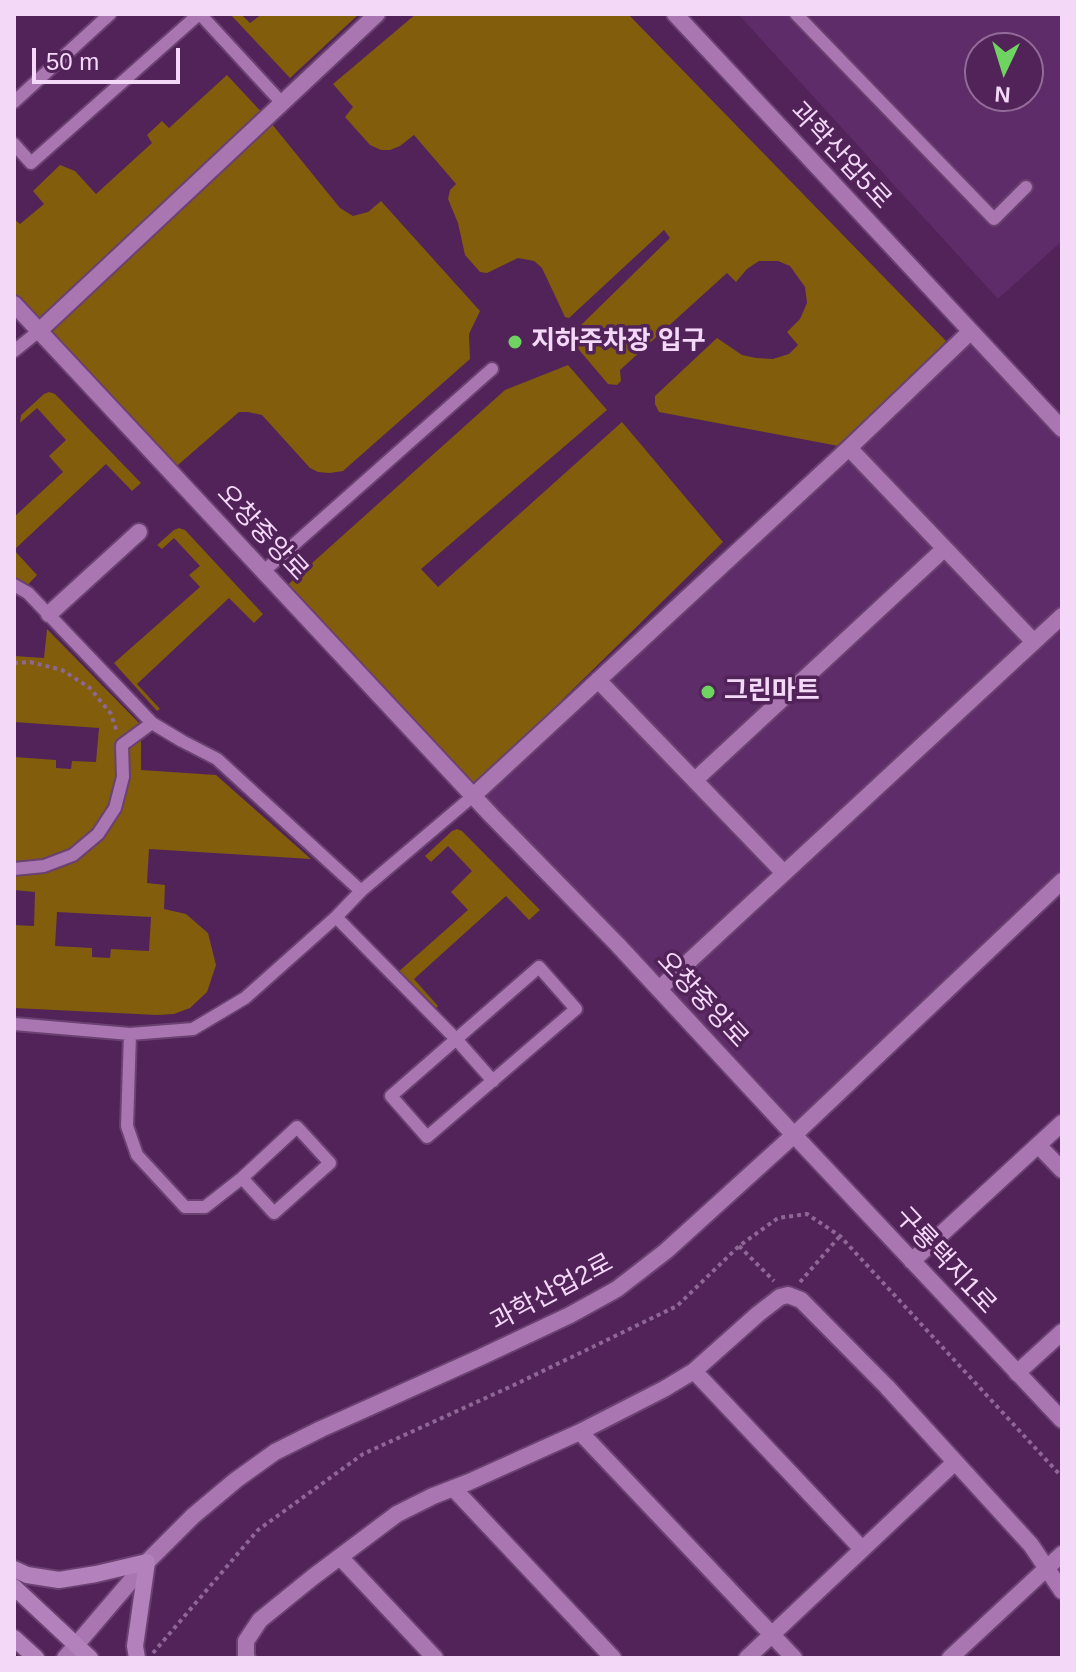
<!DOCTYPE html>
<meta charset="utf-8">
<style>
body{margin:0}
#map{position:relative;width:1076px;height:1672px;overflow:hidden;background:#512359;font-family:Helvetica,sans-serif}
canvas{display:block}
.frame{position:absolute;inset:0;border:16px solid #f4d8f8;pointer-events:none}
.north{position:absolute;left:964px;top:32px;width:80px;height:80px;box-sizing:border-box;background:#512359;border:2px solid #926b99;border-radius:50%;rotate:184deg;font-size:22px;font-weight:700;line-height:32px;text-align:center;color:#f4d8f8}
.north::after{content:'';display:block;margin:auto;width:28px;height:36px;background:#6ed360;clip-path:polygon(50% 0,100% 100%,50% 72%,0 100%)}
.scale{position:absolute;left:32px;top:48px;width:148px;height:36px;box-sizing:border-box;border:4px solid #f4d8f8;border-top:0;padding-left:10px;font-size:24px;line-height:28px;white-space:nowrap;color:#f4d8f8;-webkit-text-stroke:6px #512359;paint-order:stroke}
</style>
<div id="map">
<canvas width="1076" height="1672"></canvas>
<div class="frame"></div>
<div class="north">N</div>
<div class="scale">50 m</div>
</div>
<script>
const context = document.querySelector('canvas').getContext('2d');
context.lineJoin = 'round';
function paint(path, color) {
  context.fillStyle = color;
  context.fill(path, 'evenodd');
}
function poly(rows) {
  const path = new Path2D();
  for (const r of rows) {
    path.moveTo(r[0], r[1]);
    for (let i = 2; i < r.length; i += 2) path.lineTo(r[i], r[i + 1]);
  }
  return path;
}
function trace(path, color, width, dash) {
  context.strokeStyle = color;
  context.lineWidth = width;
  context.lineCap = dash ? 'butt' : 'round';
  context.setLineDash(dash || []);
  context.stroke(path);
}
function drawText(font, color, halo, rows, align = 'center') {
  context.font = font + ' Helvetica,"Noto Sans KR",sans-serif';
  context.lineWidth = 7;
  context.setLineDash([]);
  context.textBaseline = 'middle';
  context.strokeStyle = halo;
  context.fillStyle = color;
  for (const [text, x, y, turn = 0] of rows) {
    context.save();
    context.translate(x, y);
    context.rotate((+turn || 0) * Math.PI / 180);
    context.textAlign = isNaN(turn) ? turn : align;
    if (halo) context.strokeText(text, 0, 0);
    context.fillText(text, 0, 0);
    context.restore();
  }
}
const built = poly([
 [738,14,1062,14,1062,241,998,299],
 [980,48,1028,48,1028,96,980,96],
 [970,332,1062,430,1062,884,794,1135,473,796]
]);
const green = poly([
 [230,14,241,14,250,23,262,14,359,14,290,78],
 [416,14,628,14,946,341,849,448,659,412,655,404,655,396,717,338,742,355,756,358,773,359,789,354,798,345,787,332,800,319,807,303,805,287,790,266,778,261,759,261,747,269,736,282,727,273,620,370,621,381,617,385,608,384,574,344,572,337,576,330,670,238,664,230,569,318,565,317,542,268,534,261,518,258,487,273,480,272,465,255,458,223,448,199,450,190,456,184,414,135,400,146,390,150,381,150,370,145,345,117,353,107,333,84],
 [227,75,267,118,340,208,353,216,368,212,381,201,480,311,469,334,470,359,343,471,330,473,318,472,310,468,262,415,248,412,239,412,171,471,14,304,14,219,20,224,44,204,33,191,60,165,75,171,96,194,152,143,147,135,162,121,169,128],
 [568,365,607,410,421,569,438,587,622,422,723,542,562,700,568,708,473,796,282,590,505,390],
 [49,392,55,394,141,483,132,491,106,464,14,550,14,517,63,472,49,456,66,440,37,408,20,423,21,415,44,394],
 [179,528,185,530,263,614,254,623,229,598,137,684,160,709,157,711,114,663,200,587,189,575,200,566,174,538,162,549,157,545,174,530],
 [14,550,37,575,23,590,14,580],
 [47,629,141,725,141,770,216,775,311,859,149,849,147,883,165,885,164,909,186,914,208,933,216,965,207,992,190,1008,174,1014,157,1015,14,1008,14,925,34,926,35,892,14,890,14,757,56,760,56,768,71,769,72,761,96,762,99,728,14,722,14,656,44,658],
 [57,912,151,917,149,951,111,949,110,958,92,957,92,948,55,946],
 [457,829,462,831,540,910,529,920,506,896,414,979,438,1006,433,1011,397,973,468,910,451,892,472,871,448,846,431,862,425,856,452,831]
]);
const path = poly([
 [14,663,30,662,62,670,90,688,111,714,117,732],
 [739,1246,774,1281],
 [800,1282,840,1236],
 [153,1653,258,1530,363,1454,514,1385,677,1306,739,1246,778,1218,807,1214,840,1236,1062,1477]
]);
const service = poly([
 [200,14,282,103],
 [796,14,994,219,1026,187],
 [14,102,110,14],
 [14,144,31,163,199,14],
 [14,351,39,331],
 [264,571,492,369],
 [14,585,28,593,152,723,182,741,217,759,361,891],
 [14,869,44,866,73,855,98,834,115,808,123,777,122,745,152,723],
 [336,917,456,1039,493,1081],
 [539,967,576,1009,427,1137,391,1096,539,967],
 [14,1024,130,1034,193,1029,245,998,336,917,361,891,473,796],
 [130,1034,127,1126,137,1155,185,1207,205,1207,242,1178,297,1127,330,1163,274,1213,242,1178]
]);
const minor = poly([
 [675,14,1062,429],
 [39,331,377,14],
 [849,448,1034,642],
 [49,614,139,532],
 [598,680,784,873],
 [695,780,944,549],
 [473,796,849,448,970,332],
 [659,989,1062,616],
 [1038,1145,1062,1170],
 [912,1261,1062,1123],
 [694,1371,862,1549],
 [1017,1373,1062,1332],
 [580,1432,794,1658],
 [453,1488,613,1658],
 [340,1557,435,1658],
 [247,1658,246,1656,246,1641,260,1620,313,1577,397,1514,433,1496,469,1482,580,1432,664,1389,694,1371,758,1314,780,1297,788,1295,801,1300,887,1387,1031,1545,1062,1591],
 [747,1658,955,1462],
 [950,1658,1062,1554]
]);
const tertiary = poly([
 [14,304,491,815,617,944,794,1135,1062,1420],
 [65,1658,147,1562,193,1516,236,1480,275,1452,321,1429,481,1357,570,1315,617,1289,666,1251,794,1135,1062,881]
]);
const secondary = poly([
 [14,1569,27,1575,59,1580,96,1574,147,1562,135,1646,137,1658],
 [14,1587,90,1658],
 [14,1638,36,1658]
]);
const markers = [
 [515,342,8,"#6ed360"],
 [708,692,8,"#6ed360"]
];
const streetNames = [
 ["과학산업5로",840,156,47],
 ["오창중앙로",262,533,47],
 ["오창중앙로",702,1000,47],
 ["구룡택지1로",945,1261,47],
 ["과학산업2로",552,1293,-28]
];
const poiNames = [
 ["지하주차장 입구",531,342],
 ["그린마트",724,692]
];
paint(built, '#5e2c68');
paint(green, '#815d0c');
trace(service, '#6a4171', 16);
trace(minor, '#6a4171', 20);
trace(tertiary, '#6a4171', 20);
trace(secondary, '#6a4171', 20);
trace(path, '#8e6795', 4, [4, 4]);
trace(service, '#a976b2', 12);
trace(minor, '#a976b2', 16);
trace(tertiary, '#a976b2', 16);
trace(secondary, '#b381bb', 16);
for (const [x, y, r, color] of markers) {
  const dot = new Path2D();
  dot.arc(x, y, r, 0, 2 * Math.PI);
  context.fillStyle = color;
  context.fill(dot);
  trace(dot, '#512359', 3);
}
drawText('26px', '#f4d8f8', '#512359', streetNames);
drawText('bold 26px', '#f4d8f8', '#512359', poiNames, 'left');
</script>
